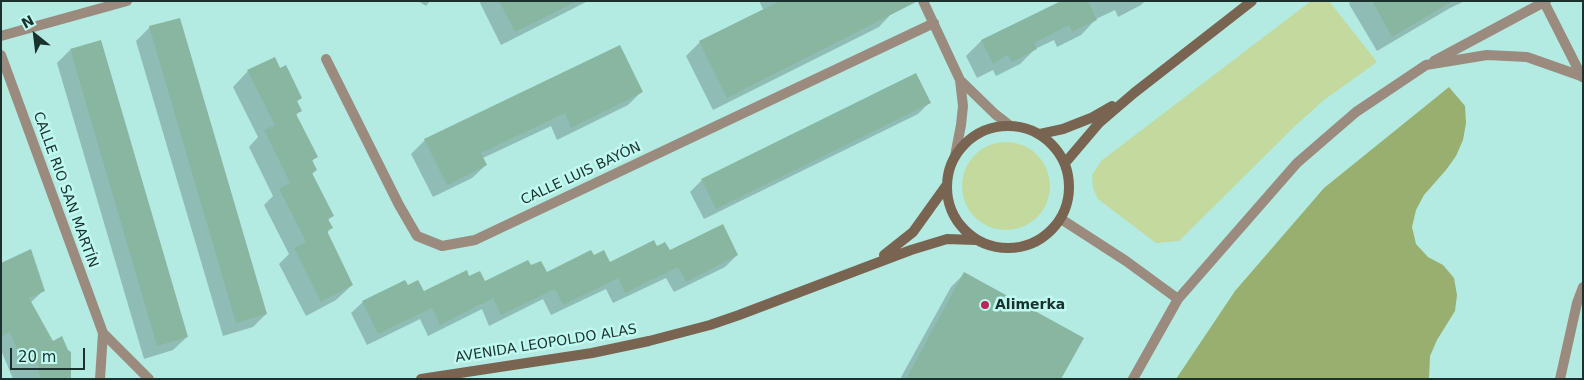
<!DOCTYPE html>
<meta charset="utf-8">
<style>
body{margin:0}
#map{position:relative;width:1584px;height:380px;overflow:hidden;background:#b3ebe2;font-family:"DejaVu Sans",sans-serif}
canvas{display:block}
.frame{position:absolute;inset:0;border:2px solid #1b312e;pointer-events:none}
.north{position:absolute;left:10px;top:10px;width:50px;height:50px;-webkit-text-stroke:4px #c0f9f0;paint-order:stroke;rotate:331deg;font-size:14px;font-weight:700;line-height:20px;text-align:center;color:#1b312e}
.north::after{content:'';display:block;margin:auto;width:18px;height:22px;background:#1b312e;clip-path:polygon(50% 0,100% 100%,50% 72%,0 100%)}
.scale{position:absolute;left:10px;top:348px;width:75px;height:22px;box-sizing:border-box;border:2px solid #1b312e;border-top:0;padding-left:6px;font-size:15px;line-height:18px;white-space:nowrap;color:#1b312e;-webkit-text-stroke:4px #c0f9f0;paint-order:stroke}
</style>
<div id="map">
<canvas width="1584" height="380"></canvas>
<div class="frame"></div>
<div class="north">N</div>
<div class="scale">20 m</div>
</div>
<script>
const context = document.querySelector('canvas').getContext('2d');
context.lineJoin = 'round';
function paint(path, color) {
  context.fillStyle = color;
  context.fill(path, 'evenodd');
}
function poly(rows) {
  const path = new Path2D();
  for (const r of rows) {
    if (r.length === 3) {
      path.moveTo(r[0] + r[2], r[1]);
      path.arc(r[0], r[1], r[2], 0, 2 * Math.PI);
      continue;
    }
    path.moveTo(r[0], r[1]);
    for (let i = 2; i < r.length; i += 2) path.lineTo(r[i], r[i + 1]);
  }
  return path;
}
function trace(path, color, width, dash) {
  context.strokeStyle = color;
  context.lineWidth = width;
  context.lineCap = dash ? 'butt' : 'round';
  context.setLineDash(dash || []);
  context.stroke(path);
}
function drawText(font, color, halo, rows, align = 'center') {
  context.font = font + ' "DejaVu Sans",sans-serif';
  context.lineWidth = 5;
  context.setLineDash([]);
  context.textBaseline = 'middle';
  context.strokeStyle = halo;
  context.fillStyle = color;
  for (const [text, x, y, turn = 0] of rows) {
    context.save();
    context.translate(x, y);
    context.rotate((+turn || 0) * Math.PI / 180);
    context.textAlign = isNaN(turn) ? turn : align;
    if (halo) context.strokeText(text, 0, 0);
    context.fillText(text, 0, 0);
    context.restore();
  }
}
const green = poly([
 [1311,1,1329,1,1377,62,1324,100,1295,126,1179,241,1156,243,1098,199,1093,188,1092,175,1101,161],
 [1006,186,44]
]);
const forest = poly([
 [1449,87,1465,106,1466,123,1463,140,1456,156,1446,170,1424,195,1416,210,1412,227,1416,244,1428,257,1443,265,1454,278,1457,295,1455,311,1437,340,1430,356,1429,379,1176,379,1235,291,1324,188]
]);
const shadow = poly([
 [418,1,430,1,426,6],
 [479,1,588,1,501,45],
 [759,1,886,1,892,13,879,27,713,110,686,56,700,42,764,11],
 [1064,1,1145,1,1141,5,1118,17,1115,10,1096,19,1081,35,1057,47,1054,40,1035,49,1020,64,996,76,993,70,977,78,966,56,981,41],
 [1351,1,1465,1,1450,8,1377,51,1349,4],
 [150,27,266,314,253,327,223,336,136,41],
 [70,50,187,337,173,350,144,359,57,63],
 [280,69,301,98,296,102,300,111,296,115,317,156,312,161,316,170,311,175,332,216,327,221,331,228,327,233,352,285,336,300,306,316,279,264,289,254,264,205,273,196,249,147,258,137,233,87,248,71],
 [641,92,628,105,557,140,551,126,483,158,486,165,472,178,433,197,411,154,425,140],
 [929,103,918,114,704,219,690,192,702,180],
 [656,248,669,252,737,255,725,267,674,292,666,278,613,303,606,289,551,315,543,299,489,326,482,309,428,336,420,319,367,345,351,313,363,302,407,287,424,294,469,277,485,283,531,267,546,274,593,257,609,264],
 [1,264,44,290,30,303,70,379,13,379,1,350],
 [964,274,1060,379,900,379,951,287]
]);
const building = poly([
 [499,1,577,1,515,32],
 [780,1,916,1,916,2,727,98,699,41],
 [1061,1,1088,1,1097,20,1072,32,1069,25,1034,43,1037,49,1012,62,1008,55,993,64,981,40],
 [1372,1,1453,1,1392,37],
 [180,18,267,314,236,323,149,26],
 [101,40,188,337,157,346,70,49],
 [620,45,643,92,571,128,565,113,481,153,487,165,447,185,424,139],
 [275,57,280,68,286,65,302,98,297,101,302,111,296,114,318,157,312,160,317,170,312,173,334,216,328,219,333,228,327,231,353,285,321,302,294,248,306,242,279,189,290,183,264,130,275,125,247,70],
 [916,73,931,103,716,209,701,179],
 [723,224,738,255,686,282,678,267,625,293,618,278,563,305,555,289,501,315,493,298,440,325,432,308,378,334,362,301,405,280,408,285,418,280,426,295,424,291,467,270,469,276,480,271,485,281,528,260,531,265,541,261,547,272,591,250,594,255,604,250,610,262,654,240,657,246,665,242,670,250],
 [31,249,45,291,29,298,53,341,62,336,68,350,71,352,71,379,40,379,37,356,25,362,20,353,19,354,10,332,1,336,1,263],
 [964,272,1084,338,1061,379,906,379]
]);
const street = poly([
 [923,1,960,80,995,114,1009,125],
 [1544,2,1582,77],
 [1,36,127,1],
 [1,55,103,333,100,379],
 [326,59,399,205,417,236,442,246,475,240,934,23],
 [1434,61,1546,1],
 [955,156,961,125,963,106,960,80],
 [1061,219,1126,261,1178,299],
 [103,333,149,379],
 [1133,379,1178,299,1297,163,1356,112,1426,65,1487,55,1527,57,1581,76],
 [1560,379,1577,303,1583,287]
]);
const secondary = poly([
 [1008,187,61],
 [1040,134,1063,129,1091,118,1112,106],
 [1065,163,1099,123,1134,93,1252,1],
 [884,255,913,232,946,186],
 [421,379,592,353,649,341,710,325,739,315,911,250,947,239,976,240]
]);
const markers = [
 [985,305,5,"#b6285d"]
];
const streetNames = [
 ["CALLE LUIS BAYÓN",581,174,-25],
 ["CALLE RIO SAN MARTÍN",65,190,70],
 ["AVENIDA LEOPOLDO ALAS",546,344,-9]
];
const poiNames = [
 ["Alimerka",995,305]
];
paint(green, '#c3d99d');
paint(forest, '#99af6f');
paint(shadow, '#0003');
paint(building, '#88b6a1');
trace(street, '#9a8b7e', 10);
trace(secondary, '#796451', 10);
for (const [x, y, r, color] of markers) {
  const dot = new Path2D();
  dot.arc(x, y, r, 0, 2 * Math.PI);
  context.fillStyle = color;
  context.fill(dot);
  trace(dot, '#c0f9f0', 2);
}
drawText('14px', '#1b312e', '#c0f9f0', streetNames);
drawText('bold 14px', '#1b312e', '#c0f9f0', poiNames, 'left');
</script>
